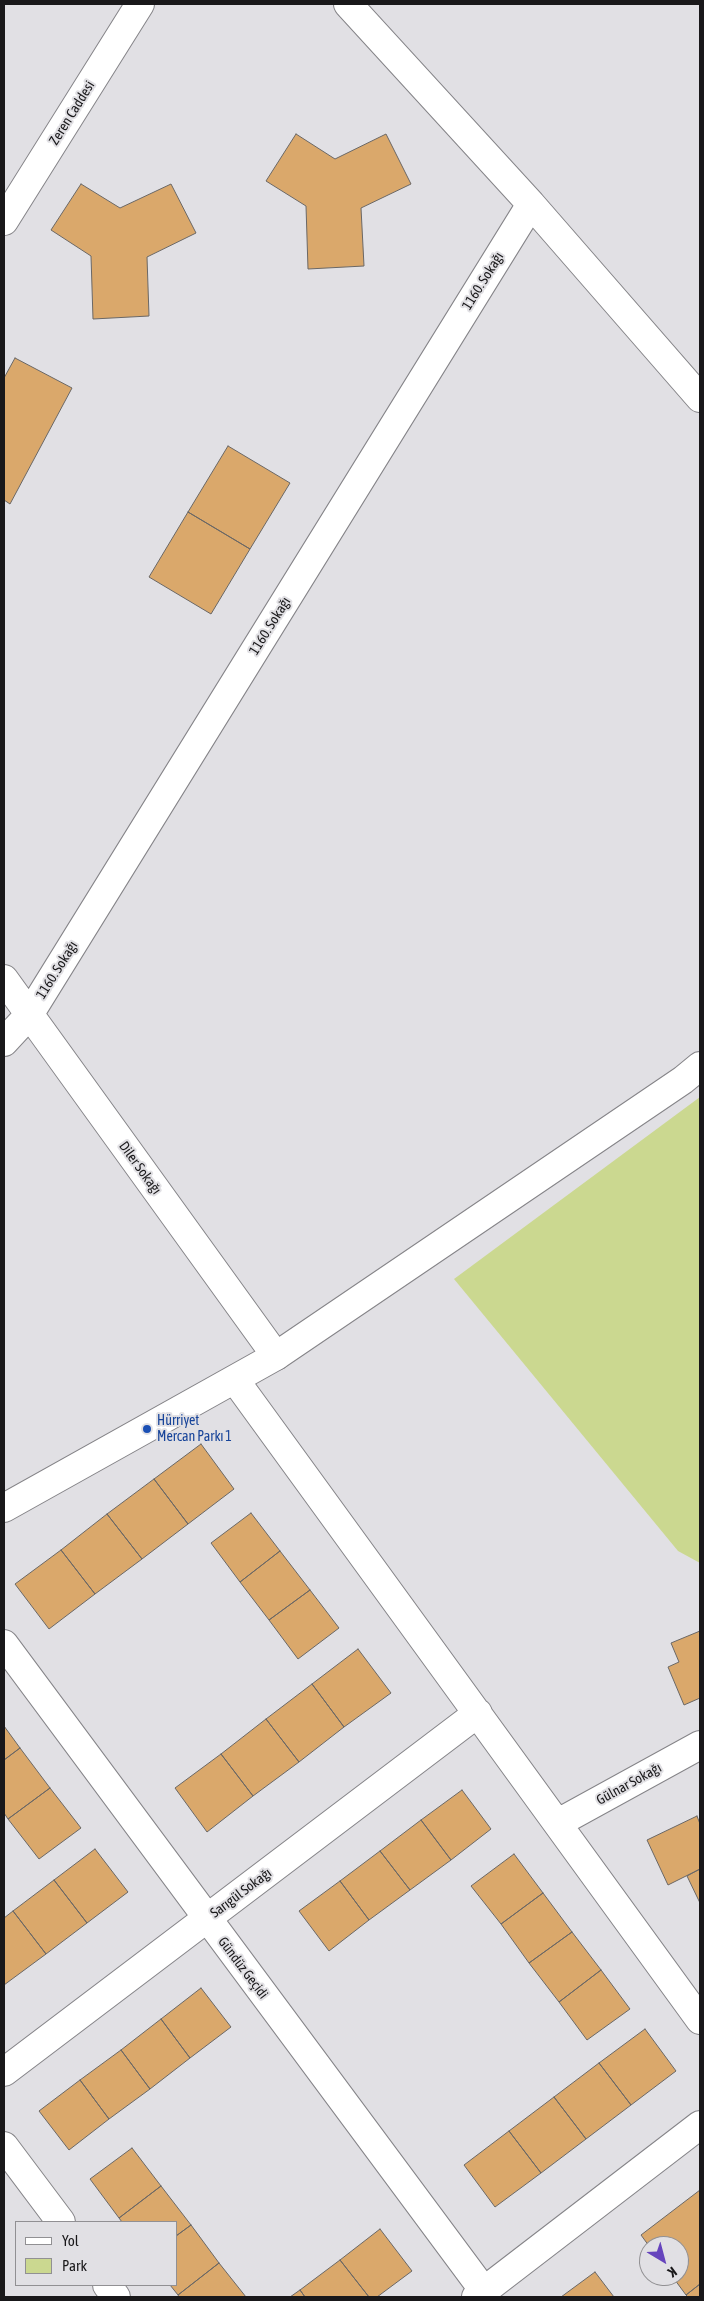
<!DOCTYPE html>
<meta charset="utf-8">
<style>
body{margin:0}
#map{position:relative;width:704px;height:2301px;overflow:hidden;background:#e1e0e4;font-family:"Asap Condensed",sans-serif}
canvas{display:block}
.frame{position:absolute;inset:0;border:5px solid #19181a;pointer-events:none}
.legend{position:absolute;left:15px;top:2221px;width:162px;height:65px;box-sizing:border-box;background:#e1e0e4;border:1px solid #919093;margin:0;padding:6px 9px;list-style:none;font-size:15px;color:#19181a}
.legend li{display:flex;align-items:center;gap:10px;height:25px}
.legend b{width:25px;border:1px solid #919093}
.north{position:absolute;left:639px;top:2236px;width:50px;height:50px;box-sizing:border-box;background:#e1e0e4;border:1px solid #919093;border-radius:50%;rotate:143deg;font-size:14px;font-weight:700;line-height:20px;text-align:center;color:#19181a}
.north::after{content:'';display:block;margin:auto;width:18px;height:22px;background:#6644bd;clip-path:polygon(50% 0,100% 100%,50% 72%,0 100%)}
</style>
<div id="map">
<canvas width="704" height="2301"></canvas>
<div class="frame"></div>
<ul class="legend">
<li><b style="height:6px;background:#fff"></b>Yol</li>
<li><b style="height:14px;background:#cbd890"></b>Park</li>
</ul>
<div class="north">K</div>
</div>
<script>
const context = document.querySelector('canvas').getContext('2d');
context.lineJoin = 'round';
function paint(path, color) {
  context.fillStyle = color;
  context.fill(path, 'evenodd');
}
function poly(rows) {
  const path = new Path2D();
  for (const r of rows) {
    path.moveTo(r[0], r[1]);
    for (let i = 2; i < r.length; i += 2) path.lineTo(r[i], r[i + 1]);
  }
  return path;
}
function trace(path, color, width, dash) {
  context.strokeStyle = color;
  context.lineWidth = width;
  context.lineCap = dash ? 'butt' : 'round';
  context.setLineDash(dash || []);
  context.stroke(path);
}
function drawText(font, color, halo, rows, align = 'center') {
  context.font = font + ' "Asap Condensed",sans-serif';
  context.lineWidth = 4;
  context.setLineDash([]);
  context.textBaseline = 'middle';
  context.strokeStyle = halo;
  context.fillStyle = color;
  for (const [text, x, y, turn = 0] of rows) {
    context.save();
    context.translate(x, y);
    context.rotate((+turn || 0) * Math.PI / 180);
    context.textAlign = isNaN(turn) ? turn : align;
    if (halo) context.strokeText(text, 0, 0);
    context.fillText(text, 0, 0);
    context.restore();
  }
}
const green = poly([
 [700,1097,700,1563,678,1551,454,1279]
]);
const building = poly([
 [296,134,335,159,386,134,411,184,361,208,364,266,308,269,306,206,266,181,296,134],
 [81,184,120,208,171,184,196,233,147,257,149,316,93,319,91,256,51,230,81,184],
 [15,358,72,388,10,504,4,500,4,378,15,358],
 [228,446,290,483,250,549,188,512,228,446],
 [188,512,250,549,211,614,149,577,188,512],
 [201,1444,234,1489,188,1524,154,1479,201,1444],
 [154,1479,188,1524,142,1559,107,1514,154,1479],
 [251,1513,280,1551,240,1582,211,1543,251,1513],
 [107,1514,142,1559,95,1594,61,1550,107,1514],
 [61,1550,95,1594,49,1629,15,1584,61,1550],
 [280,1551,310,1590,269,1620,240,1582,280,1551],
 [310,1590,339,1628,298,1659,269,1620,310,1590],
 [700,1631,700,1698,684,1705,668,1667,679,1662,671,1643,700,1631],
 [358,1649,391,1693,344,1727,312,1684,358,1649],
 [312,1684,344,1727,299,1762,266,1719,312,1684],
 [266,1719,299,1762,253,1796,221,1754,266,1719],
 [4,1726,20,1748,4,1760,4,1726],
 [20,1748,50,1788,8,1819,4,1813,4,1760,20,1748],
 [221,1754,253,1796,207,1832,175,1788,221,1754],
 [50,1788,81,1828,39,1859,8,1819,50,1788],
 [462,1790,491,1829,451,1860,421,1820,462,1790],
 [697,1816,700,1824,700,1869,668,1885,647,1840,697,1816],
 [421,1820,451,1860,410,1890,380,1851,421,1820],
 [95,1849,128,1892,87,1923,54,1880,95,1849],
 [380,1851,410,1890,369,1920,340,1881,380,1851],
 [514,1854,543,1893,501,1924,471,1886,514,1854],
 [700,1869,700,1903,687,1876,700,1869],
 [54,1880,87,1923,46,1954,13,1911,54,1880],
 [340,1881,369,1920,329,1951,299,1911,340,1881],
 [543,1893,572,1932,529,1963,501,1924,543,1893],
 [13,1911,46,1954,4,1985,4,1918,13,1911],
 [572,1932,601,1970,559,2002,529,1963,572,1932],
 [601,1970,630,2009,587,2040,559,2002,601,1970],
 [201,1988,231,2027,190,2058,161,2019,201,1988],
 [161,2019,190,2058,150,2089,121,2050,161,2019],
 [645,2029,676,2071,631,2105,599,2063,645,2029],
 [121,2050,150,2089,109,2119,80,2080,121,2050],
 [599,2063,631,2105,586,2139,554,2097,599,2063],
 [80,2080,109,2119,69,2150,39,2111,80,2080],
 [554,2097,586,2139,541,2173,509,2131,554,2097],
 [509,2131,541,2173,495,2207,464,2165,509,2131],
 [132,2148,161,2186,119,2218,90,2179,132,2148],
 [161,2186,191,2225,176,2236,176,2222,122,2222,119,2218,161,2186],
 [700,2190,700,2284,686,2295,672,2276,679,2276,679,2246,649,2246,641,2235,700,2190],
 [191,2225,219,2263,178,2295,170,2285,176,2285,176,2236,191,2225],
 [380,2229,412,2271,377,2297,369,2297,340,2260,380,2229],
 [340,2260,369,2297,305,2297,300,2290,340,2260],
 [219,2263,246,2297,179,2297,178,2295,219,2263],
 [595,2272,614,2297,561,2297,595,2272],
 [700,2284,700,2297,688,2297,686,2295,700,2284],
 [300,2290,305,2297,290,2297,300,2290]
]);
const street = poly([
 [348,4,531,204,700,398],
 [4,979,276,1356],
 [4,1042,29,1015,531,204],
 [235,1380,700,2020],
 [4,1644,484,2291],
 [558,1823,700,1745],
 [4,2072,478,1713],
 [4,2146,61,2222],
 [107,2285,116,2297],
 [476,2297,700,2125]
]);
const secondary = poly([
 [4,221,140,4],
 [4,1508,276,1356,683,1080,700,1066]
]);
const markers = [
 [147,1429,5,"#1a4fb4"]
];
const streetNames = [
 ["Zeren Caddesi",72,113,-58],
 ["1160. Sokağı",483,281,-58],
 ["1160. Sokağı",270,626,-58],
 ["1160. Sokağı",57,970,-58],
 ["Diler Sokağı",140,1168,54],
 ["Gülnar Sokağı",629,1784,-29],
 ["Sarıgül Sokağı",241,1893,-37],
 ["Gündüz Geçidi",243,1968,53]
];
const transitNames = [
 ["Hürriyet",157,1421],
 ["Mercan Parkı 1",157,1437]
];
paint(green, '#cbd890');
paint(building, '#daa86b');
trace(building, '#6a6765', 1);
trace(street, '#858488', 30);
trace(secondary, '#858488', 30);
trace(street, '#fff', 28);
trace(secondary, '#fff', 28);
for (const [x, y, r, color] of markers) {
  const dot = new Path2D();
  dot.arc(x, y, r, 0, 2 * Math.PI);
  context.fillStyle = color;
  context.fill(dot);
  trace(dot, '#e1e0e4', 2);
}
drawText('14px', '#19181a', '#e1e0e4', streetNames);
drawText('14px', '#164399', '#e1e0e4', transitNames, 'left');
</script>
